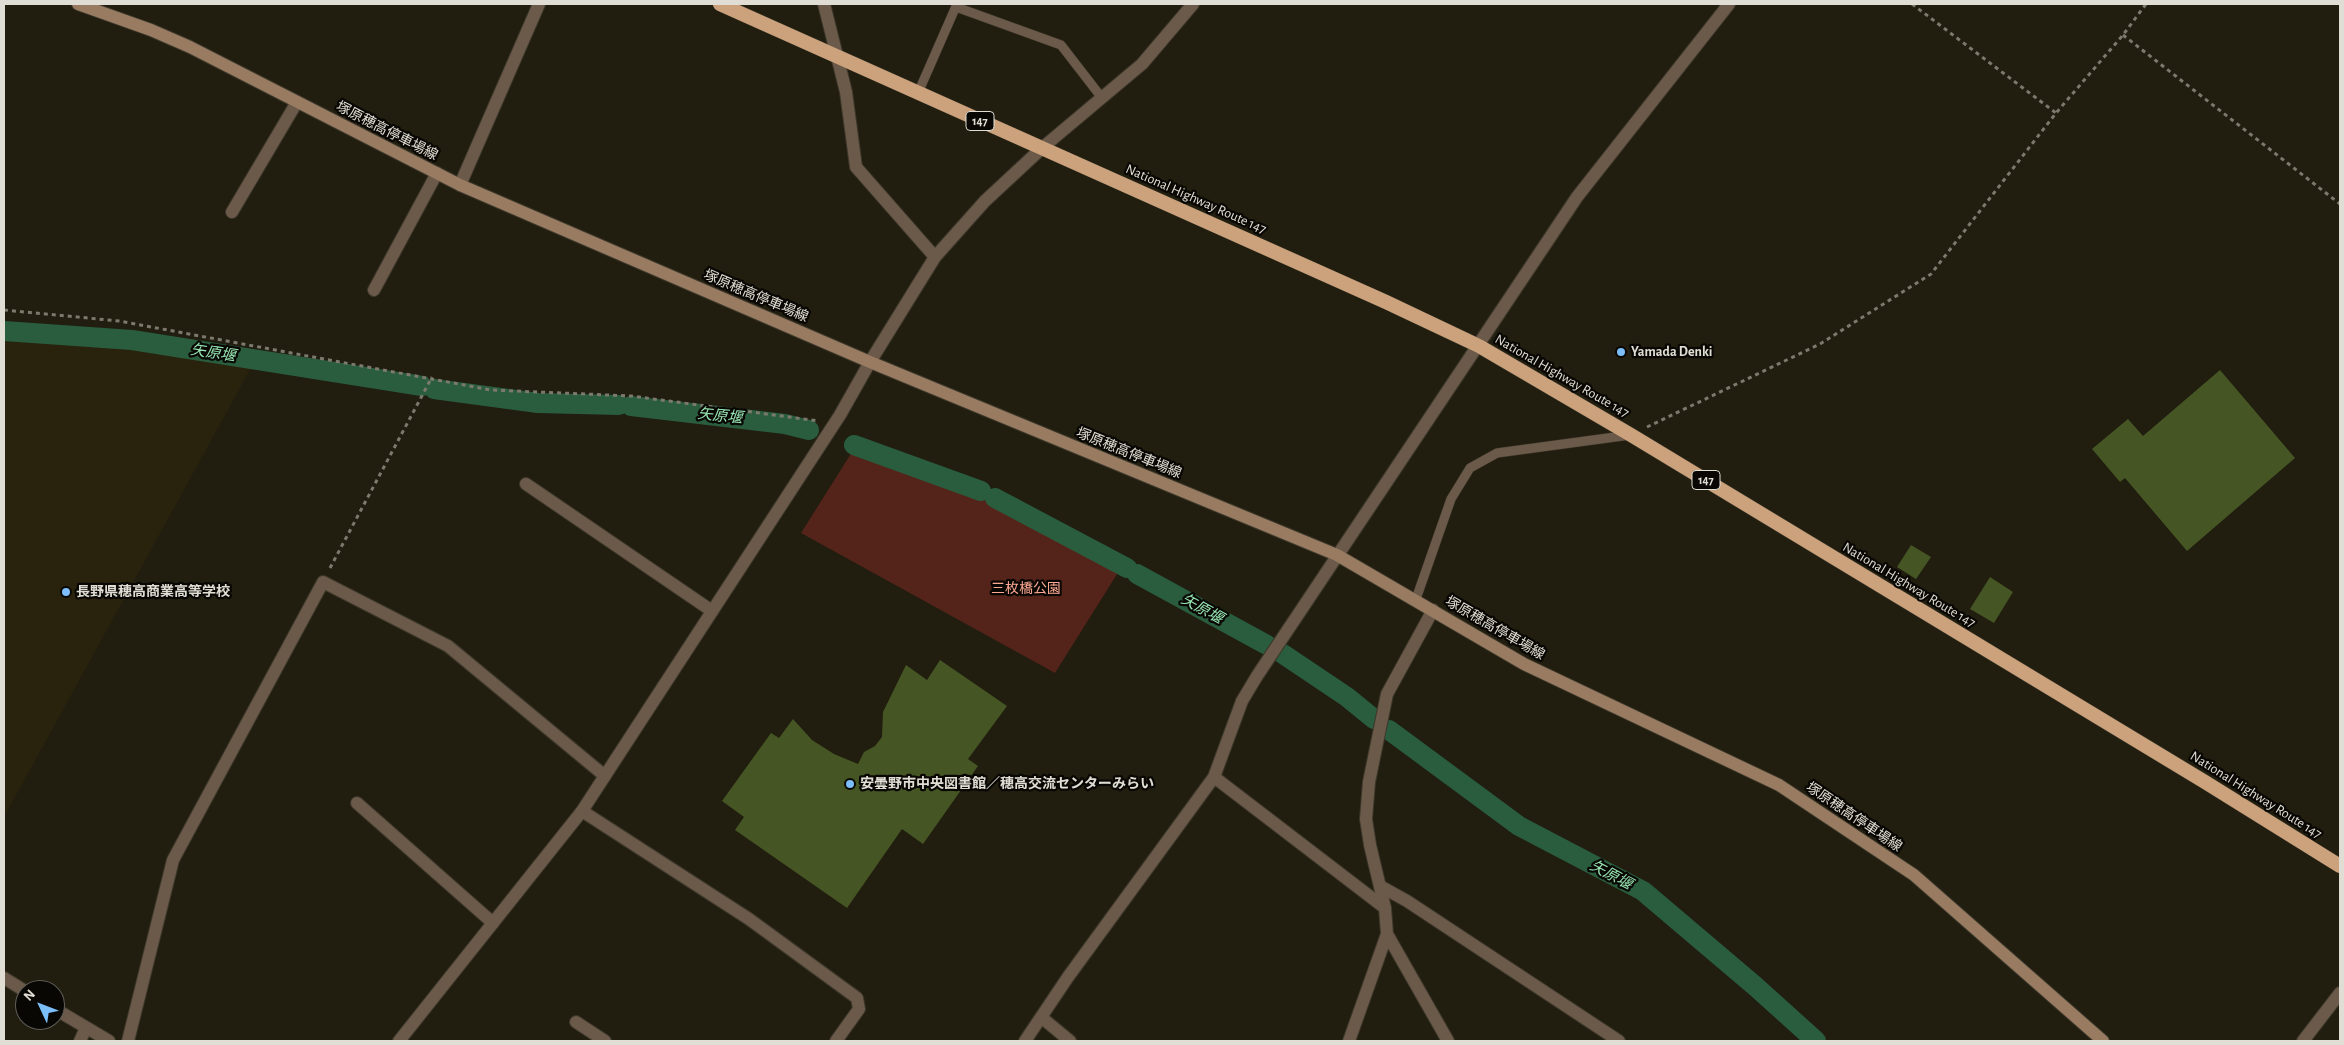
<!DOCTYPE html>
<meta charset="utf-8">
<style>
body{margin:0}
#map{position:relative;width:2344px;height:1045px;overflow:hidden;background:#211d0f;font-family:"Alegreya Sans",sans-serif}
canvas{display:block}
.frame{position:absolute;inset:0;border:5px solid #e0ded4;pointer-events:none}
.north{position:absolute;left:15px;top:980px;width:50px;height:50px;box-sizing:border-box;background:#090703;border:1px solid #5f5d57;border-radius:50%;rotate:313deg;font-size:14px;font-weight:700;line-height:20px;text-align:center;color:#e0ded4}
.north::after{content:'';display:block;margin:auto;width:18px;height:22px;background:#7bbef9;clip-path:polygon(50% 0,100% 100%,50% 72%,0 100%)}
</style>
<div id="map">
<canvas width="2344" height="1045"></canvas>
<div class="frame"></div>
<div class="north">N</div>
</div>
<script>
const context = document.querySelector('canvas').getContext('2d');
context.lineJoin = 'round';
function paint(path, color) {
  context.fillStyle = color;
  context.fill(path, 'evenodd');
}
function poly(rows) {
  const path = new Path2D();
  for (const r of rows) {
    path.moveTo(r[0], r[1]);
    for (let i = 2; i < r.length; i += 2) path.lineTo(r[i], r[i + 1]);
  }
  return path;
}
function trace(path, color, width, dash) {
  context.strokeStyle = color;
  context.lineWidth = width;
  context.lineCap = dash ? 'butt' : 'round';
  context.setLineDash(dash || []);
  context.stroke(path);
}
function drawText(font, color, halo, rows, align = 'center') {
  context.font = font + ' "Alegreya Sans","Noto Sans JP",sans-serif';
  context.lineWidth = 4.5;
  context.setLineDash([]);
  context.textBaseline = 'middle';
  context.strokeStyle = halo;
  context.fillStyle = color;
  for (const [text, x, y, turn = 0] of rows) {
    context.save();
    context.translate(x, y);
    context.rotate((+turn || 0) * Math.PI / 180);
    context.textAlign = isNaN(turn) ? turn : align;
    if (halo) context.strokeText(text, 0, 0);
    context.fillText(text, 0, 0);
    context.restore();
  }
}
const built = poly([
 [4,338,130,345,252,366,4,817]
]);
const green = poly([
 [852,452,967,491,1119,571,1055,673,801,533]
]);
const canal = poly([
 [4,331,132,340,422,386],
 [434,389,538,403,619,405],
 [631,406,785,424,809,430],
 [854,445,981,491],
 [995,498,1127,568],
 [1137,574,1267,645],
 [1283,654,1347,697,1374,719],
 [1389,730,1519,826,1643,891,1755,986,1816,1041]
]);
const building = poly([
 [2220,370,2295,458,2187,551,2125,478,2120,482,2092,449,2128,419,2143,436],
 [1911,545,1931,557,1916,579,1897,567],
 [1990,577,2013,592,1994,623,1970,609],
 [940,660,1007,706,968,759,978,766,923,844,902,829,847,908,735,830,744,817,722,801,771,733,779,738,793,719,812,740,834,754,858,764,864,752,875,746,882,737,883,712,906,665,927,680]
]);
const path = poly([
 [1912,4,2056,113],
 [2123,35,2340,204],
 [4,310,119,321,491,390,631,396,819,421],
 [1647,427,1820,344,1931,274,2056,113,2123,35,2146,4],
 [330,568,432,377]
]);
const service = poly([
 [956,7,1061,45,1102,98],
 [918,93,957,4],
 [1416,599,1451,499,1470,468,1497,453,1630,435]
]);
const minor = poly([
 [824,4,846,92,856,167,935,257],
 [460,185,539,4],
 [232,212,297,102],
 [374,290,437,173],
 [870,362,935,257,985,201,1042,148],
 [526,484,712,611],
 [1214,777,1385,908],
 [357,803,493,923],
 [582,811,749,919,857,998,859,1009,836,1041],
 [1380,886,1407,901,1619,1041],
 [1387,934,1448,1041],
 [4,978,25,991],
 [55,1009,109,1041],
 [1041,1017,1070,1041],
 [576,1022,605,1041],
 [80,1041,86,1028],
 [128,1041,173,860,323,582,448,646,605,776],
 [1025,1041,1068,977,1214,777,1242,701,1257,676,1577,197,1729,4],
 [1349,1041,1387,934,1385,908,1370,845,1366,819,1369,782,1387,694,1433,610],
 [2303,1041,2340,993]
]);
const tertiary = poly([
 [1042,148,1142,64,1193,4],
 [399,1041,582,811,840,415,870,362]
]);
const secondary = poly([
 [78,4,151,30,190,47,460,185,870,362,1337,555,1524,664,1779,785,1914,875,2103,1041]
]);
const trunk = poly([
 [720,4,1386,302,1479,346,1631,435,2205,782,2340,866]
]);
const markers = [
 [1621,352,5,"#7bbef9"],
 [66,592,5,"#7bbef9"],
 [850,784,5,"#7bbef9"]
];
const shields = [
 [980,121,28],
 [1706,480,28]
];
const shieldNames = [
 ["147",980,121],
 ["147",1706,480]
];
const streetNames = [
 ["塚原穂高停車場線",387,131,27],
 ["National Highway Route 147",1196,199,24],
 ["塚原穂高停車場線",756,296,23],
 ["National Highway Route 147",1562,376,30],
 ["塚原穂高停車場線",1129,453,22],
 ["National Highway Route 147",1909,585,31],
 ["塚原穂高停車場線",1495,628,30],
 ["National Highway Route 147",2256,795,32],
 ["塚原穂高停車場線",1854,817,34]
];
const poiNames = [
 ["Yamada Denki",1631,352],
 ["長野県穂高商業高等学校",76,592],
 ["安曇野市中央図書館／穂高交流センターみらい",860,784]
];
const parkNames = [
 ["三枚橋公園",1026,589]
];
const waterNames = [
 ["矢原堰",213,353,9],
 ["矢原堰",720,416,6],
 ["矢原堰",1202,609,29],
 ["矢原堰",1611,875,28]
];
paint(built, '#29230e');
paint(green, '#54241a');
trace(canal, '#295d3e', 20);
paint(building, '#455624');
trace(service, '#3c382b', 10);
trace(minor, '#3c382b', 14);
trace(tertiary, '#3c382b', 14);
trace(secondary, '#3c382b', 14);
trace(trunk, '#3c382b', 15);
trace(path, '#7c796d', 3, [4, 4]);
trace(service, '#6b5949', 9);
trace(minor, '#6b5949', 12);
trace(tertiary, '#6b5949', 12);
trace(secondary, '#987b61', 12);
trace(trunk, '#cba27c', 14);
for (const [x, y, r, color] of markers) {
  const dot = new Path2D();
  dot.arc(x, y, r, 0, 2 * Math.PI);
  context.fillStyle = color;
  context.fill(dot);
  trace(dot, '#090703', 2);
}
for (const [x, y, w] of shields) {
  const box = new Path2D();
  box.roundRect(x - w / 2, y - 9.5, w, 19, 4);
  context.fillStyle = '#090703';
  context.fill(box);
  trace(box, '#e0ded4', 1);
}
drawText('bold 12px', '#e0ded4', null, shieldNames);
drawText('14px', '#e0ded4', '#090703', streetNames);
drawText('bold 14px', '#e0ded4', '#090703', poiNames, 'left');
drawText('14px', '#fda793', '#090703', parkNames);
drawText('italic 15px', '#98e7b4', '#090703', waterNames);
</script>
